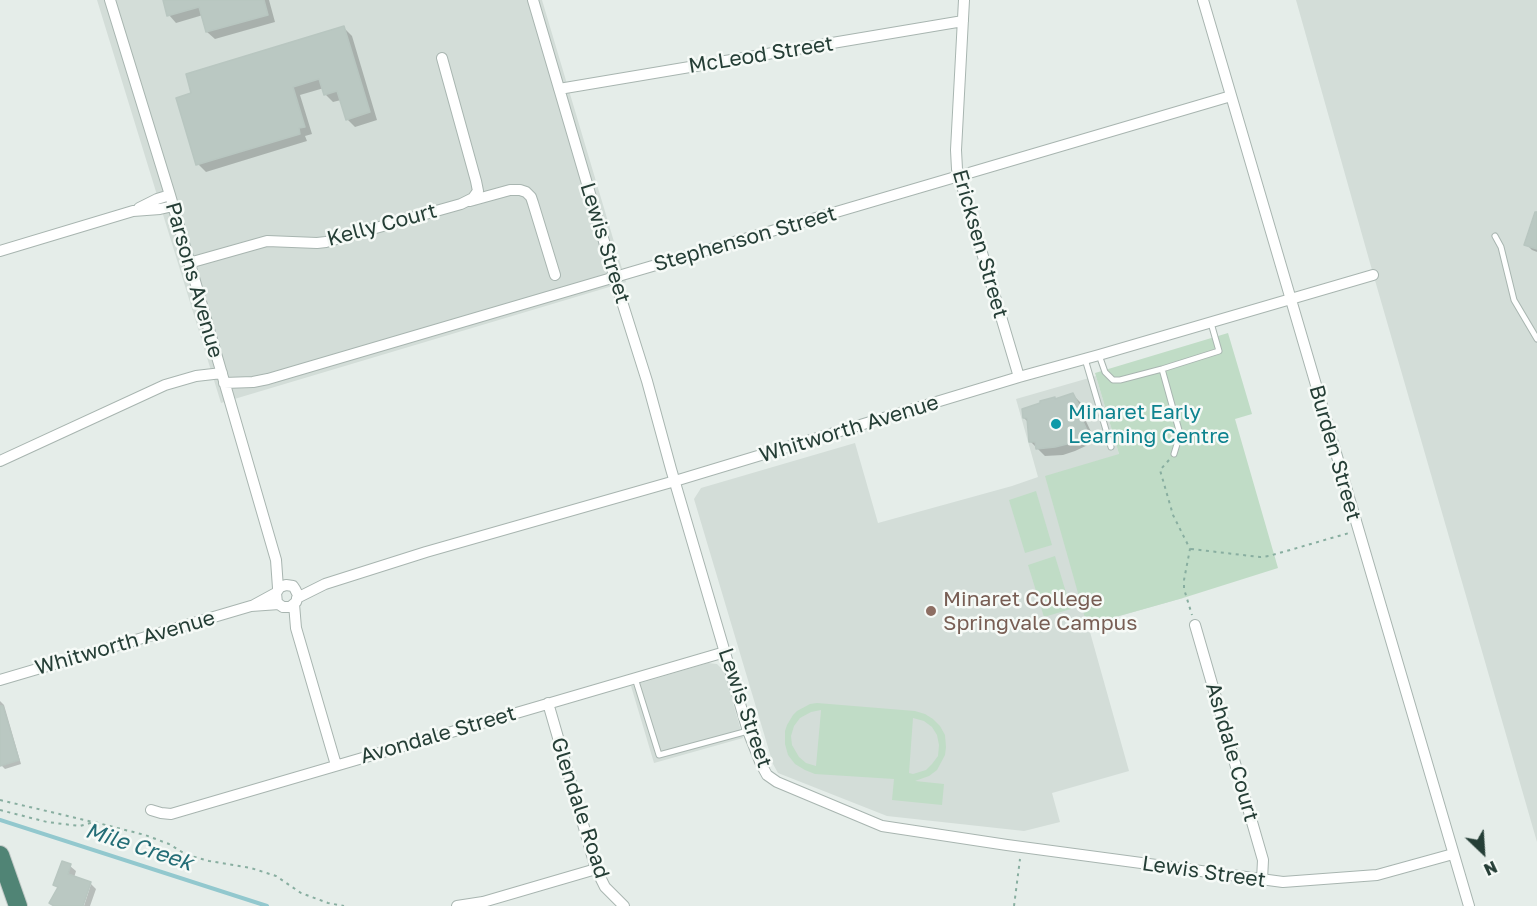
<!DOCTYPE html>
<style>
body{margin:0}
#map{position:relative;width:1537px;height:906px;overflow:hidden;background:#e5ede9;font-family:"Golos Text",sans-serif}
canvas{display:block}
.north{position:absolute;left:1453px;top:822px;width:60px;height:60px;-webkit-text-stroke:4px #f6faf7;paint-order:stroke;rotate:155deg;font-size:16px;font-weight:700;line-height:24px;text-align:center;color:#253e36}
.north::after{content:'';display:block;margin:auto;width:21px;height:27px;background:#253e36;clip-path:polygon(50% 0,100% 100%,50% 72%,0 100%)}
</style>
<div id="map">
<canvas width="1537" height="906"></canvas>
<div class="north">N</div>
</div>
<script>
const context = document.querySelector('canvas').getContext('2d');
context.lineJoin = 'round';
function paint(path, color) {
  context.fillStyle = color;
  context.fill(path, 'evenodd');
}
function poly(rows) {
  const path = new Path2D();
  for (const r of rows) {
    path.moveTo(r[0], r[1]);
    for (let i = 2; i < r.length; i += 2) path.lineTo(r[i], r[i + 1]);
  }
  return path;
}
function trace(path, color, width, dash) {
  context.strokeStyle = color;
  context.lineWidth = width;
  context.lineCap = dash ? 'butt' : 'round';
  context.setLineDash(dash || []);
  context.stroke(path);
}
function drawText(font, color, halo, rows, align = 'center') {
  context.font = font + ' "Golos Text",sans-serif';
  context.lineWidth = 5;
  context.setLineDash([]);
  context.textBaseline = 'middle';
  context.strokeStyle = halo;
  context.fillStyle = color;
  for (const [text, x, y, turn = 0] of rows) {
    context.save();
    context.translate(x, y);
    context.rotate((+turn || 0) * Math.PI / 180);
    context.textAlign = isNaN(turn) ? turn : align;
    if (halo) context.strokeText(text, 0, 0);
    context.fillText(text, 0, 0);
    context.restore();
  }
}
const built = poly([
 [97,0,542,0,626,282,221,403],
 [1296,0,1537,0,1537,842,1370,263],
 [1096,376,1119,454,1183,598,1088,625,1129,771,1052,793,1060,822,1024,831,887,816,778,773,773,764,694,499,701,488,855,443,878,523,1012,486,1038,477,1016,399],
 [708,663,717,664,724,671,743,738,654,763,631,686]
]);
const green = poly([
 [1228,333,1252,414,1235,419,1278,568,1183,598,1087,625,1045,476,1119,454,1095,373],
 [1036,491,1052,545,1025,553,1009,500],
 [1055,556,1071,609,1044,617,1028,565],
 [817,703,915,711,925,714,933,719,940,726,945,735,946,747,945,755,937,770,929,776,915,781,944,784,942,805,892,800,894,779,815,774,805,770,795,764,788,755,785,744,785,731,787,725,793,715,797,711,810,704],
 [821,710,821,711,816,766,806,763,799,757,792,745,791,736,794,726,800,718,811,712],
 [913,718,924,721,932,727,937,735,939,745,938,756,932,764,926,770,913,774,909,773]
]);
const shadow = poly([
 [164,0,269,0,275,22,215,39,207,32,203,15,176,23,169,15],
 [344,28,352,36,377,120,355,127,347,119,341,100,333,102,325,94,324,88,300,95,312,134,305,136,307,141,206,172,198,164],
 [1537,211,1537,252,1532,250,1526,244],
 [1073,395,1081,403,1087,415,1084,417,1094,438,1088,441,1090,444,1075,451,1063,455,1045,456,1031,442,1028,422,1024,418,1055,398,1056,400],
 [0,701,4,705,21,764,5,769,1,765,0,761],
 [70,866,76,871,74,878,91,884,88,884,81,906,54,906,59,889,55,885],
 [91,884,96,889,90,906,84,906]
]);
const stream = poly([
 [0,820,267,906]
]);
const building = poly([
 [163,0,264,0,268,15,206,32,199,7,167,16,163,0],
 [344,26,370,112,346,120,337,91,324,95,319,79,293,87,305,127,299,128,300,134,196,165,176,98,191,93,186,74,344,26],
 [1535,212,1537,212,1537,249,1524,245,1535,212],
 [1073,393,1080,407,1077,409,1087,430,1082,433,1083,435,1067,444,1055,447,1036,449,1035,442,1029,442,1027,418,1023,418,1022,409,1040,403,1040,401,1055,397,1055,399,1073,393],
 [0,706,3,706,19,760,0,766,0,706],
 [62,861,71,864,68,874,91,882,83,906,54,906,49,903,58,887,53,885,62,861]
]);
const path = poly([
 [1169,460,1160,470,1173,515,1190,549,1184,580,1184,589,1192,615],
 [1191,549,1260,557,1269,556,1349,533],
 [0,800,93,822],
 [0,810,47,822,80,826,94,822,145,835,169,844,187,855,209,861,251,868,276,876,301,893,328,903,344,906],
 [1014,906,1020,859]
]);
const service = poly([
 [1495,236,1501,247,1514,300,1537,339],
 [1099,355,1105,372,1113,380,1120,380,1162,369,1219,351,1211,323],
 [1085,359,1111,447],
 [1162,369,1180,434,1174,454],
 [635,678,659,755,748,731]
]);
const minor = poly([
 [110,0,170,195,276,560,278,588],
 [533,0,618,289,647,381,671,469,748,731,761,764,767,775,777,782,882,826,1007,845,1283,882,1377,875,1453,854],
 [964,0,956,150,957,169,1019,377],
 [1203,0,1469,906],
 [559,89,963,21],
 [470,201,510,190,520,190,526,192,531,197,533,203,555,275],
 [139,208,157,199,170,195],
 [0,251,133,211,160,209,173,206],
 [189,263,267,241,317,243,326,242,461,204,473,198,478,191,476,181,442,58],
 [224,383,253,382,268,379,1231,96],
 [0,461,165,385,196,376,222,373],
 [297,598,325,584,426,552,675,481,1019,377,1099,355,1373,275],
 [294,604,296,628,336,765],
 [254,605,276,593,280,587,286,585,293,586,295,589,298,595,297,599,296,602,290,607,283,607,277,603,276,593],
 [1195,625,1263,860,1262,880],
 [0,680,251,606,279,604],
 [548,703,596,869,605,887,624,906],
 [151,810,161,813,171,814,725,652],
 [457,906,483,902,596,869]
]);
const trunk = poly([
 [0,855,18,906]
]);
const markers = [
 [1056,424,6,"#0f9aa8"],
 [931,611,6,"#8d6e63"]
];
const streetNames = [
 ["McLeod Street",761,55,-9],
 ["Kelly Court",382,225,-15],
 ["Stephenson Street",745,239,-16],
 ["Lewis Street",605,243,73],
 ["Ericksen Street",980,244,74],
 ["Parsons Avenue",194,280,74],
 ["Whitworth Avenue",849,429,-17],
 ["Burden Street",1335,453,74],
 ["Whitworth Avenue",125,643,-16],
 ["Lewis Street",745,708,71],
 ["Avondale Street",438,735,-16],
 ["Ashdale Court",1232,752,74],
 ["Glendale Road",580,808,72],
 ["Lewis Street",1204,872,8]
];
const cultureNames = [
 ["Minaret Early",1068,412],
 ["Learning Centre",1068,436]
];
const educationNames = [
 ["Minaret College",943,599],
 ["Springvale Campus",943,623]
];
const waterNames = [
 ["Mile Creek",139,847,18]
];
paint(built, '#d3ddd8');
paint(green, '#c0dcc6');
paint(shadow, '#0003');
trace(stream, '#92c8ce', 4);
paint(building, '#bac8c2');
trace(building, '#b8c6c0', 1.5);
trace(service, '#a8b5b0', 7);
trace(minor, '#a8b5b0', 12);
trace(trunk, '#c2c9c7', 20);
trace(path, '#88aea0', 2, [3, 4.5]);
trace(service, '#fff', 5);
trace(minor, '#fff', 10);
trace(trunk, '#508475', 18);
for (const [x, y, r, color] of markers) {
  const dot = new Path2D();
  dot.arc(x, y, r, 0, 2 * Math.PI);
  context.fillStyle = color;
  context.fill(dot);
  trace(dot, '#f6faf7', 2);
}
drawText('21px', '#253e36', '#f6faf7', streetNames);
drawText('21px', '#0d838f', '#f6faf7', cultureNames, 'left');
drawText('21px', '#785e54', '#f6faf7', educationNames, 'left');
drawText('italic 22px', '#236d76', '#f6faf7', waterNames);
</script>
